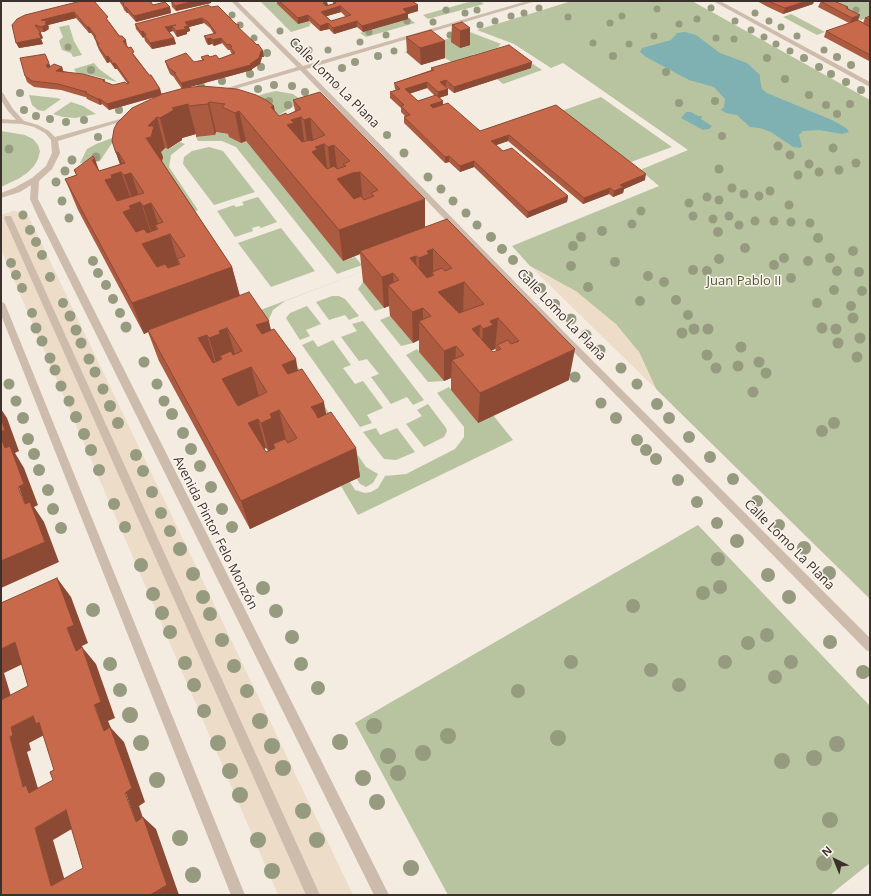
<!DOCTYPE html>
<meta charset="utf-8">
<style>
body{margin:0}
#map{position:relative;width:871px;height:896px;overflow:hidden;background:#f4ebe1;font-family:"Open Sans",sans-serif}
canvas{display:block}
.frame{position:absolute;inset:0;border:2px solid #3b302b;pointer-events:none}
.north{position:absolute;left:815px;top:840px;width:40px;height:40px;-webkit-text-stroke:3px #fbf5ee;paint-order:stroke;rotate:317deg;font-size:11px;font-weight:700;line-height:16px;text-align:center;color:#3b302b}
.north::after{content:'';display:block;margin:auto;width:14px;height:18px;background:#3b302b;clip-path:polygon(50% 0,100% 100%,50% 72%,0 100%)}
</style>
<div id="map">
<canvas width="871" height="896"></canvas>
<div class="frame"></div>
<div class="north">N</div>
</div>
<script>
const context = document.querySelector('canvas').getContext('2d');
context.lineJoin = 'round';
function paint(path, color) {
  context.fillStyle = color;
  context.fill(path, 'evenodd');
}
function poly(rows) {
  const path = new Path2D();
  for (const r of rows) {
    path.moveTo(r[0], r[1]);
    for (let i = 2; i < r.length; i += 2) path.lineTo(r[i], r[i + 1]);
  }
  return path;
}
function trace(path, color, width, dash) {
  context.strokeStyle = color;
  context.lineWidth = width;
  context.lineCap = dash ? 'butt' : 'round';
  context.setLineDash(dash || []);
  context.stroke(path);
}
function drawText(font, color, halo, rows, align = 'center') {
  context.font = font + ' "Open Sans",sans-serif';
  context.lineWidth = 3;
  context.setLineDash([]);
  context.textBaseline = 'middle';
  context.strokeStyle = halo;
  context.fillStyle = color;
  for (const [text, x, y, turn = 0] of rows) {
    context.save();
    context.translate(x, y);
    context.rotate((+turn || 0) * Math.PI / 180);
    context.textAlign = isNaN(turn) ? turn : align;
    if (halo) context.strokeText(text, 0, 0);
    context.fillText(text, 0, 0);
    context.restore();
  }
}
const green = poly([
 [260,1,274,1,298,24,309,21,311,24,309,25,310,26,291,32],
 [472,1,480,1,484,4,428,19,423,15],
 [572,1,692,1,870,100,870,599,656,389,639,352,577,292,530,266,512,246,659,186,640,170,688,150,563,63,551,68,514,44,477,30],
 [834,1,868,1,870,2,870,17,861,20,828,3],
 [791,14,825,32,817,35,783,17],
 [406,16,415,23,366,37,360,33,407,19],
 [69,25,74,41,82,55,73,57,71,53,62,50,59,41,63,37,59,27],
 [470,32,501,44,497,48,472,55,475,57,455,64,445,58,431,47,407,53,404,52],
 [512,50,542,70,503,84,497,79],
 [94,63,99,69,117,82,91,75,76,73,74,69],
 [276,91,293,94,303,101,277,116,227,105,267,93],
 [29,95,56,98,61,99,44,111,38,110,32,105],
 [601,97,672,147,628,163,561,111],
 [71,102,83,106,96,114,75,118,63,117,53,114],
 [1,131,25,135,33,139,38,145,40,151,38,159,34,166,27,173,18,179,1,187],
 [216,132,232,135,241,143,246,141,343,261,355,257,362,265,337,274,236,147,222,141,198,141,196,137,215,135],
 [112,138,114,140,100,161,80,163,87,149,96,144],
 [180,142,185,144,171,155,169,167,198,210,193,212,157,157,165,148,169,149],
 [209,147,223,151,255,192,214,205,183,164,184,157,192,151],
 [258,197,277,222,261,228,259,226,252,228,253,231,235,237,217,211,234,205,236,207,244,205,242,202],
 [281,228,315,271,271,287,238,243],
 [390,261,285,301,273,310,269,319,269,325,366,467,378,474,373,483,366,487,360,484,357,479,159,361,155,350],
 [363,282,384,308,375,311,358,289],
 [332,296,339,296,345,299,359,316,349,320,345,315,329,320,316,302],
 [307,306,321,324,306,330,310,336,300,340,286,318,290,313],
 [390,316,413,343,401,346,380,320],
 [363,321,424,400,413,405,407,397,391,404,371,377,379,374,367,359,359,361,341,337,357,331,352,324],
 [313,340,318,347,333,340,351,365,343,368,355,384,363,381,383,408,367,415,372,423,360,427,302,345],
 [417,349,444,381,428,382,406,355],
 [449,387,478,423,493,415,513,440,358,515,341,486,350,482,355,490,365,493,371,492,378,488,385,476,406,474,455,449,464,437,464,427,437,393],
 [428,404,446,428,447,431,444,437,424,447,406,424,422,416,417,410],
 [376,428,380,435,397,428,415,452,396,460,384,459,363,432],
 [698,525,870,706,870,863,830,895,448,895,355,723]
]);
const plaza = poly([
 [13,211,23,212,28,215,353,895,278,895,1,250,1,215],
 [530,266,577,292,616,324,639,352,656,389]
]);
const water = poly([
 [685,32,696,35,720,53,747,63,760,75,760,80,762,89,767,93,832,120,846,128,849,132,842,134,819,130,803,131,799,135,802,146,800,148,793,147,771,132,760,128,750,127,737,115,726,113,721,110,724,107,725,99,714,87,689,80,646,57,640,52,642,48,671,40,677,33],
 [686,112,691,112,698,116,702,116,701,119,712,126,709,129,703,130,681,118]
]);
const minor = poly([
 [231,1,237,1,303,66,527,1,536,1,306,69,565,333,870,638,870,652,866,650,559,337,300,70,221,93,217,93,217,91,297,67,231,1],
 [713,1,720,1,870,82,870,87,713,1],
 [1,92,3,93,13,109,24,121,38,125,49,131,55,137,131,116,136,117,58,141,60,153,52,169,39,181,38,199,389,895,374,895,38,217,30,199,31,185,20,192,1,198,1,193,14,188,32,178,46,166,52,153,51,140,45,133,34,127,22,124,1,123,1,119,16,120,8,111,1,100,1,92],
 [5,216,11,216,12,218,320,895,306,895,4,218,5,216],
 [1,301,5,304,245,895,231,895,1,315,1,301]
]);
const trees = [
 [539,8,3.5],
 [711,8,3.5],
 [657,9,3.5],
 [446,10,3.5],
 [477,10,3.5],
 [856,10,3.5],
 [465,13,3.5],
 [524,13,3.5],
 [755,13,3.5],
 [232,15,3.5],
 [511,16,3.5],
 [622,16,3.5],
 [568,17,3.5],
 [697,19,3.5],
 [407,21,3.5],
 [495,21,3.5],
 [735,21,3.5],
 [769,21,3.5],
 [433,22,3.5],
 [610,23,3.5],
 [679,24,3.5],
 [240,25,3.5],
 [480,25,3.5],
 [781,27,3.5],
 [751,30,3.5],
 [280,31,3.5],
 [369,32,3.5],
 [386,35,3.5],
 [450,35,3.5],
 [654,36,3.5],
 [797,36,3.5],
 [764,37,3.5],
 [254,38,3.5],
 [716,38,3.5],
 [734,39,3.5],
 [360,42,3.5],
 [593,43,3.5],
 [294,44,3.5],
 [629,44,3.5],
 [776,44,3.5],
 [68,47,3.5],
 [309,50,3.5],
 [328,50,3.5],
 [824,50,3.5],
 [394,51,3.5],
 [790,51,3.5],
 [267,53,4],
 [378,56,4],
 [613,56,4],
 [837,57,4],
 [767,58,4],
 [804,58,4],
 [355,62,4],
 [851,65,4],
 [261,67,4],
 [819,67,4],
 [342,68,4],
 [91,70,4],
 [666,72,4],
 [250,74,4],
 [831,74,4],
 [785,79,4],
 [222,81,4],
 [846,82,4],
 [274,85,4],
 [201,86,4],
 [292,86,4],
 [336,86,4],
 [258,89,4],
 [861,90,4],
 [305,92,4],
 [20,93,4],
 [809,95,4],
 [269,101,4],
 [715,101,4],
 [679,103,4],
 [850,104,4],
 [288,105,4],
 [826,105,4],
 [24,110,4],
 [119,110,4],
 [837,114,4],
 [36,116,4],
 [367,117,4],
 [50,119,4],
 [84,120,4],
 [66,122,4],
 [387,135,4],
 [722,136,4],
 [98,137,4],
 [778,146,4.5],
 [833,148,4.5],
 [9,149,4.5],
 [404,153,4.5],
 [790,155,4.5],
 [96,157,4.5],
 [72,160,4.5],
 [856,163,4.5],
 [809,164,4.5],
 [719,169,4.5],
 [839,170,4.5],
 [65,171,4.5],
 [819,172,4.5],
 [798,175,4.5],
 [428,177,4.5],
 [56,182,4.5],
 [732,188,4.5],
 [441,189,4.5],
 [770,191,4.5],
 [744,194,4.5],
 [759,196,4.5],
 [707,197,4.5],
 [719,200,4.5],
 [62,201,4.5],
 [453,201,4.5],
 [689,203,4.5],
 [789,205,4.5],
 [641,211,4.5],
 [466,213,4.5],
 [23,215,4.5],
 [693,216,4.5],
 [729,216,4.5],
 [69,218,4.5],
 [713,219,4.5],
 [755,221,4.5],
 [774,221,4.5],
 [791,222,4.5],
 [810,223,4.5],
 [632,224,4.5],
 [477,225,4.5],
 [739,225,4.5],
 [30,230,5],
 [602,231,5],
 [718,232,5],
 [491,237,5],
 [581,237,5],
 [818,238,5],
 [36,242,5],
 [573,246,5],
 [745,248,5],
 [502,249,5],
 [853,251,5],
 [42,255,5],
 [784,258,5],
 [830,258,5],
 [719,259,5],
 [513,260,5],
 [93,261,5],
 [808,261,5],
 [615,262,5],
 [11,263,5],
 [774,265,5],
 [571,266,5],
 [693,270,5],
 [707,271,5],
 [837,271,5],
 [859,272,5],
 [98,273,5],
 [16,275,5],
 [528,276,5],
 [648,276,5],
 [50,277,5],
 [791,278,5],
 [664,282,5],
 [106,285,5],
 [588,287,5],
 [22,288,5],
 [541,288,5],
 [834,290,5],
 [862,291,5],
 [113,299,5],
 [676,300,5],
 [640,301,5],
 [63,303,5],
 [817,303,5],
 [555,304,5],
 [851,306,5],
 [32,313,5],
 [120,313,5],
 [688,315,5],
 [70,316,5.5],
 [853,318,5.5],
 [571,319,5.5],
 [126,327,5.5],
 [36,328,5.5],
 [822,328,5.5],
 [694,329,5.5],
 [708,329,5.5],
 [836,329,5.5],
 [76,330,5.5],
 [682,333,5.5],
 [586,335,5.5],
 [860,338,5.5],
 [42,341,5.5],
 [81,343,5.5],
 [838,343,5.5],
 [741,347,5.5],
 [600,350,5.5],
 [707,355,5.5],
 [857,357,5.5],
 [50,358,5.5],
 [89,359,5.5],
 [144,362,5.5],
 [759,362,5.5],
 [738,366,5.5],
 [621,368,5.5],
 [716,368,5.5],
 [55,370,5.5],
 [95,372,5.5],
 [766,373,5.5],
 [575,377,5.5],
 [9,384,5.5],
 [157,384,5.5],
 [637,384,5.5],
 [61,386,5.5],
 [103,389,5.5],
 [753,392,5.5],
 [16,401,5.5],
 [69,401,5.5],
 [164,401,5.5],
 [601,403,5.5],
 [657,404,6],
 [110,406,6],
 [172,414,6],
 [76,417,6],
 [23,418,6],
 [616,418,6],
 [669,418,6],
 [118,423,6],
 [834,423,6],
 [822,431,6],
 [183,433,6],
 [84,434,6],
 [689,437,6],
 [28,439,6],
 [637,440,6],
 [191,449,6],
 [91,450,6],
 [646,450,6],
 [34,454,6],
 [136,455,6],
 [710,457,6],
 [656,459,6],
 [200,466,6],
 [39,470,6],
 [99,470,6],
 [143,471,6],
 [733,479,6],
 [678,480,6],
 [211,487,6],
 [48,490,6],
 [152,492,6],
 [757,501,6],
 [697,502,6],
 [114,504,6],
 [53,509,6],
 [222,509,6],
 [161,513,6],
 [717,523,6],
 [779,525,6],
 [125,527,6],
 [232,527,6],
 [61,528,6],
 [170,531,6],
 [737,541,7],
 [804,548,7],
 [180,549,7],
 [718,559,7],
 [141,565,7],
 [829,573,7],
 [193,574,7],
 [768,575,7],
 [720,587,7],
 [263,588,7],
 [703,593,7],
 [153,594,7],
 [203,597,7],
 [789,597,7],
 [633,606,7],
 [93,610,7],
 [276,611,7],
 [162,613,7],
 [210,614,7],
 [170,632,7],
 [767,635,7],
 [292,637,7],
 [222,640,7],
 [830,642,7],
 [748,643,7],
 [571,662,7],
 [725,662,7],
 [791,662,7],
 [185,663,7],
 [110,664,7],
 [301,664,7],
 [234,666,7],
 [651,670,7],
 [863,672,7],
 [775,677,7],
 [194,685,7],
 [679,685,7],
 [318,688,7],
 [120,690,7],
 [247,691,7],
 [518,691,7],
 [204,711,7],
 [130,715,8],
 [260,721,8],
 [374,726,8],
 [448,736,8],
 [558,738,8],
 [340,742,8],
 [141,743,8],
 [218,743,8],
 [837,744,8],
 [272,746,8],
 [423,753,8],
 [388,756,8],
 [814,758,8],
 [782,761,8],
 [283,768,8],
 [230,771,8],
 [398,773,8],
 [363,778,8],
 [157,780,8],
 [240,795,8],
 [377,802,8],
 [303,811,8],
 [830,820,8],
 [180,838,8],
 [258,840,8],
 [317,840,8],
 [824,863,8],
 [411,868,8],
 [272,871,8],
 [193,875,8]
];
const wall = poly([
 [81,1,110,23,160,89,161,94,182,89,175,79,174,77,170,74,167,67,165,61,194,62,202,60,201,57,210,57,219,59,232,54,231,53,230,50,228,50,222,43,214,46,212,44,208,45,206,42,204,36,214,34,210,28,204,23,189,27,190,31,187,32,187,34,177,37,173,31,169,32,174,38,176,44,152,49,145,41,144,37,143,38,136,29,135,24,211,7,239,28,264,57,262,57,260,64,252,69,252,70,189,87,275,111,279,116,287,115,295,111,293,100,425,227,569,380,478,423,451,390,451,378,444,381,419,352,419,340,413,343,390,316,389,306,384,308,363,282,360,254,343,261,246,141,241,143,229,137,228,134,216,132,215,135,196,137,196,134,182,138,182,140,168,149,165,148,161,152,163,157,162,161,232,267,240,296,271,330,326,414,356,448,360,477,250,529,159,361,148,332,144,334,78,210,65,179,76,175,74,170,99,171,120,164,112,141,155,97,109,110,102,104,100,105,87,99,86,97,85,97,61,90,34,87,27,82,25,76,50,66,62,67,63,71,105,80,105,82,113,85,127,83,117,69,115,69,110,62,107,63,99,50,94,37,91,33,89,33,76,18,48,25,49,27,48,28,49,29,44,32,40,32,43,38,41,39,43,44,19,48,12,25],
 [495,349,497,351,493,352,491,350],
 [266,448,268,451,266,452,264,449],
 [119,1,150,1,153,5,170,7,171,13,136,22,128,13,127,13,124,10,123,7],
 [171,1,211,3,176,11,172,7],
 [276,1,330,1,327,2,328,5,333,4,333,1,412,1,418,11,408,14,408,19,363,32,357,27,334,34,329,29,320,31,309,21,298,24,277,4],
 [341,12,346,17,331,21,326,16],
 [757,1,814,1,813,4,783,14,768,7],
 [820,1,834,1,848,8,858,21,863,23,865,18,870,16,870,61,869,61,824,37,826,31,849,23,818,7,821,1],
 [462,22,470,45,460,48,451,42,452,25],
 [406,37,445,41,445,58,421,65,407,53],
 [431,68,531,68,454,93,445,86,448,89,448,95,439,98,443,101,443,105,480,131,556,105,645,180,624,189,623,193,613,197,609,194,583,204,508,141,496,145,503,151,568,196,567,202,527,218,474,167,460,172,449,162,445,163,404,123,404,117,406,117,401,112,401,108,390,98,390,92,396,90,395,89,394,83,431,70],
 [427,88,435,96,418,101,409,94]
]);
const shadedWall = poly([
 [194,1,211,1,211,3,176,11,175,6],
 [323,1,330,1,327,2,328,7,323,8],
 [807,1,814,1,813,4,783,14,785,8],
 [418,5,418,11,408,14,408,19,363,32,362,26,403,9],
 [340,6,341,12,321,18,321,12],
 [125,7,126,7,128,13,127,13],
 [170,7,171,13,136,22,134,16],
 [74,12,76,18,48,25,49,27,48,28,49,29,44,32,42,27,41,20],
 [308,15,309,21,298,24,298,18],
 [860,15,858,20,850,23,852,18],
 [202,18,204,23,189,27,190,31,187,32,187,34,177,37,176,31,184,27,185,22],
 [357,21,357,27,334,34,333,28],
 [328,23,329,29,320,31,320,26],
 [176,25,172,26,173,31,166,33,165,27],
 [87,27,89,27,91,33,89,33],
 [470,28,470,45,460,48,460,31],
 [143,31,145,36,144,35,144,37,143,38,141,32],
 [39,33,41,33,43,38,41,39,43,44,19,48,16,43],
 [174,38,176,44,152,49,150,43],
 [211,38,212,44,208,45,207,39],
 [221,38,222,43,214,46,212,40],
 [126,40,127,46,123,41],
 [445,41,445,58,421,65,420,48],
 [261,51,263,51,264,57,262,57,260,64,252,69,252,70,183,89,181,83,250,64],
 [108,56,110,62,107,63,106,57],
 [532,62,531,68,454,93,454,87],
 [49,63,52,69,48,71,46,65],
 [115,63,117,69,115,69,113,64],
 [62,67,64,73,56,71],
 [446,80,446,86,440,88,440,82],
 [427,82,427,88,405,95,405,89],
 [160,89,162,95,109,110,107,104],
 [448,89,448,95,438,98,438,92],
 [98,99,100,99,102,104,100,105],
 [443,101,443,107,430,111,430,105],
 [209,102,216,132,215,135,208,104],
 [188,104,196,134,182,138,182,140,168,149,160,118,172,108],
 [274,106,279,136,271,107],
 [239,111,246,141,241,143,235,113],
 [157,117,165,148,161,152,163,157,160,168,146,138,148,126],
 [301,117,305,148,287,125,291,120],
 [310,118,314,148,308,150,304,120],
 [509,135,508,141,491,147,491,141],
 [324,144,328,174,312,152,315,147],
 [334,145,338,175,331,178,328,147],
 [118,152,126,174,131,173,151,233,134,243,123,212,129,206,134,204,116,153],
 [449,156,449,162,445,163,445,157],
 [95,159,106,190,92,160],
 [474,161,474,167,460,172,460,166],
 [121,172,132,202,116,211,105,180,111,175],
 [360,172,363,203,340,210,337,179,352,173],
 [646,174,645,180,624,189,623,193,613,197,614,191,620,185],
 [610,188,609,194,583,204,584,198],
 [568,196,567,202,527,218,528,212],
 [425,199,425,230,360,251,360,254,343,261,339,230],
 [151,203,161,234,155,225,158,235,153,237,143,206],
 [170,234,179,266,153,275,142,244],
 [433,249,433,274,432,272,432,280,420,289,419,258,427,251],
 [416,256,417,287,410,258],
 [232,267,240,297,148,330,148,332,144,334,132,303],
 [393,273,394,292,388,285,389,306,384,308,382,277],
 [464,282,463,313,438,323,438,292],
 [423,308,423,326,419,321,419,340,413,343,412,312],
 [498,318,495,349,491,351,481,359,483,329,490,321],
 [269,321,275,351,263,356,256,325],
 [480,325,478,356,472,329],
 [227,328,236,358,222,359,220,356,223,367,218,369,209,338,219,331],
 [207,335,216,366,208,369,198,338],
 [456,346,455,364,452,360,451,378,444,381,444,351],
 [575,349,569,380,478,423,480,393],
 [296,359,301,390,289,395,282,365],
 [251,367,259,397,231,409,222,379],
 [324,402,329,431,317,437,311,407],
 [1,409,7,418,19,451,15,453,24,468,38,505,34,507,44,522,59,562,1,588,1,561,25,504,1,438],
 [279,410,286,440,273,444,275,450,269,452,261,423,270,414],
 [258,419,266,448,256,452,248,423],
 [356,448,360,477,250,529,241,501],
 [57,578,71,597,88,643,82,646,87,662,82,647,96,664,115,718,108,721,111,728,124,742,145,802,139,806,146,827,143,817,156,829,179,895,150,895,136,822,67,628],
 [15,642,31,660,4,673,17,716,1,702,1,649],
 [33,716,50,732,29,743,31,750,27,752,40,795,29,793,23,787,10,737,11,727],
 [66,810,82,823,53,840,69,895,51,886,35,828]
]);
const building = poly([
 [81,1,94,1,108,17,106,18,119,36,122,36,126,40,123,41,128,48,131,47,134,52,132,53,149,75,151,75,160,89,107,104,100,99,98,99,85,93,87,92,83,91,58,84,32,81,25,76,20,58,45,54,49,63,46,65,48,68,54,64,62,67,56,71,83,74,105,80,103,81,113,85,125,82,127,84,129,83,115,63,113,64,108,56,106,57,97,44,99,44,94,37,96,37,89,27,87,27,74,12,41,20,47,21,45,23,47,24,42,27,35,25,41,33,39,33,41,38,16,43,12,25,17,19,25,15,81,1],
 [122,1,150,1,153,5,165,2,170,7,134,16,126,7,125,7,123,5,124,4,122,1],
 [171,1,194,1,175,6,171,1],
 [279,1,327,1,327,2,323,3,326,6,336,3,334,1,412,1,418,5,403,9,407,13,362,26,357,21,333,28,328,23,320,26,308,15,298,18,279,1],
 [340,6,351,15,331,21,321,12,340,6],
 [768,1,807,1,785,8,768,1],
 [820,1,834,1,848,7,846,8,860,15,852,18,820,1],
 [208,5,211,7,218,6,236,24,239,25,238,27,257,45,258,44,263,51,261,51,259,58,250,64,251,65,181,83,174,73,176,73,169,68,165,61,186,53,194,62,204,60,201,57,208,55,210,57,216,55,219,59,235,53,230,47,232,47,230,44,227,45,221,38,212,40,211,38,207,39,204,36,216,33,208,22,202,18,185,22,188,26,184,27,186,29,176,31,172,26,176,25,165,27,174,38,150,43,144,35,146,35,143,31,141,32,135,24,208,5],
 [870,16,870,20,865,18,870,16],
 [858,20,870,27,870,55,826,31,858,20],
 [462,22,470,28,460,31,452,25,462,22],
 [431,30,445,41,420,48,406,37,431,30],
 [509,45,532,62,454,87,446,80,440,82,448,89,438,92,427,82,405,89,418,101,436,95,443,101,430,105,433,108,448,103,480,131,556,105,646,174,620,185,624,187,614,191,610,188,584,198,509,135,491,141,503,151,512,148,568,196,528,212,474,161,460,166,449,156,445,157,404,117,410,115,401,106,404,105,390,92,400,89,394,83,434,70,431,68,509,45],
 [202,86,237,89,256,95,266,100,274,106,271,107,279,116,286,113,287,115,301,109,293,100,320,92,425,199,339,230,239,111,235,113,222,107,225,104,209,102,208,104,189,106,188,104,172,108,174,110,160,118,157,117,148,126,154,126,151,137,146,138,232,267,132,303,65,179,77,175,74,170,93,156,95,159,92,160,99,171,125,163,118,152,116,153,112,141,114,129,117,123,132,108,162,94,184,88,202,86],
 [301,117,304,120,310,118,325,135,311,141,310,140,302,142,287,125,294,123,291,120,301,117],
 [324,144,328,147,334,145,350,161,343,164,346,166,337,169,334,166,327,169,312,152,318,149,315,147,324,144],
 [121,172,124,175,131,173,144,193,117,201,105,180,112,178,111,175,121,172],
 [360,172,378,190,371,193,374,196,364,200,361,196,354,199,337,179,352,173,360,172],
 [140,202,143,206,151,203,163,222,155,225,158,229,147,233,144,229,136,232,123,212,131,209,129,206,140,202],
 [170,234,185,256,177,259,180,264,168,268,165,264,157,267,142,244,170,234],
 [447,219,575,349,480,393,452,360,464,355,456,346,444,351,419,321,431,316,423,308,412,312,388,285,399,280,393,273,382,277,360,251,447,219],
 [433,249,452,268,445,271,442,268,432,272,434,275,427,278,410,258,416,256,419,258,429,254,427,251,433,249],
 [464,282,484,304,459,313,438,292,464,282],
 [498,318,519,341,511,344,508,340,497,345,501,349,493,352,472,329,480,325,483,329,493,325,490,321,498,318],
 [249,292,269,321,256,325,262,334,274,329,296,359,282,365,288,374,302,369,324,402,311,407,315,412,318,418,331,412,356,448,241,501,148,330,249,292],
 [227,328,242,351,233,355,231,351,220,356,222,359,213,363,198,338,207,335,209,338,220,334,219,331,227,328],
 [251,367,267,392,238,406,222,379,251,367],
 [279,410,297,438,288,443,285,439,273,444,275,448,266,452,248,423,258,419,261,423,272,418,270,414,279,410],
 [1,418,5,430,1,432,1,418],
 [1,438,5,448,10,446,24,484,18,487,25,504,30,502,45,542,1,561,1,438],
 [57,578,74,625,67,628,76,651,82,647,101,702,94,705,104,731,110,727,132,788,125,793,136,822,143,817,167,885,150,895,1,895,1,700,28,686,15,642,1,649,1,603,57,578],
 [33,716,36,724,39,722,54,770,50,772,53,780,29,793,26,785,23,787,10,737,13,735,11,727,33,716],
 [66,810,83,868,51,886,35,828,66,810]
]);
const streetNames = [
 ["Calle Lomo La Plana",334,83,45],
 ["Calle Lomo La Plana",561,315,46],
 ["Avenida Pintor Felo Monzón",215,533,63],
 ["Calle Lomo La Plana",789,545,45]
];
const parkNames = [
 ["Juan Pablo II",744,281]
];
paint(green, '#b8c4a0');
paint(plaza, '#ecdcc8');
paint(water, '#7fb0b2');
paint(minor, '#cdbbac');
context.fillStyle = '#969b7f';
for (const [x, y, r] of trees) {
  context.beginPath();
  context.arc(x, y, r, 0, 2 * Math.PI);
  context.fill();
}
paint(wall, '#ac5a40');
paint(shadedWall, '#8c4a34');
paint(building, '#c8694b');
trace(building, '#8c4a34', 1);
drawText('13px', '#3b302b', '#fbf5ee', streetNames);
drawText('13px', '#4a5a2e', '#fbf5ee', parkNames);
</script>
